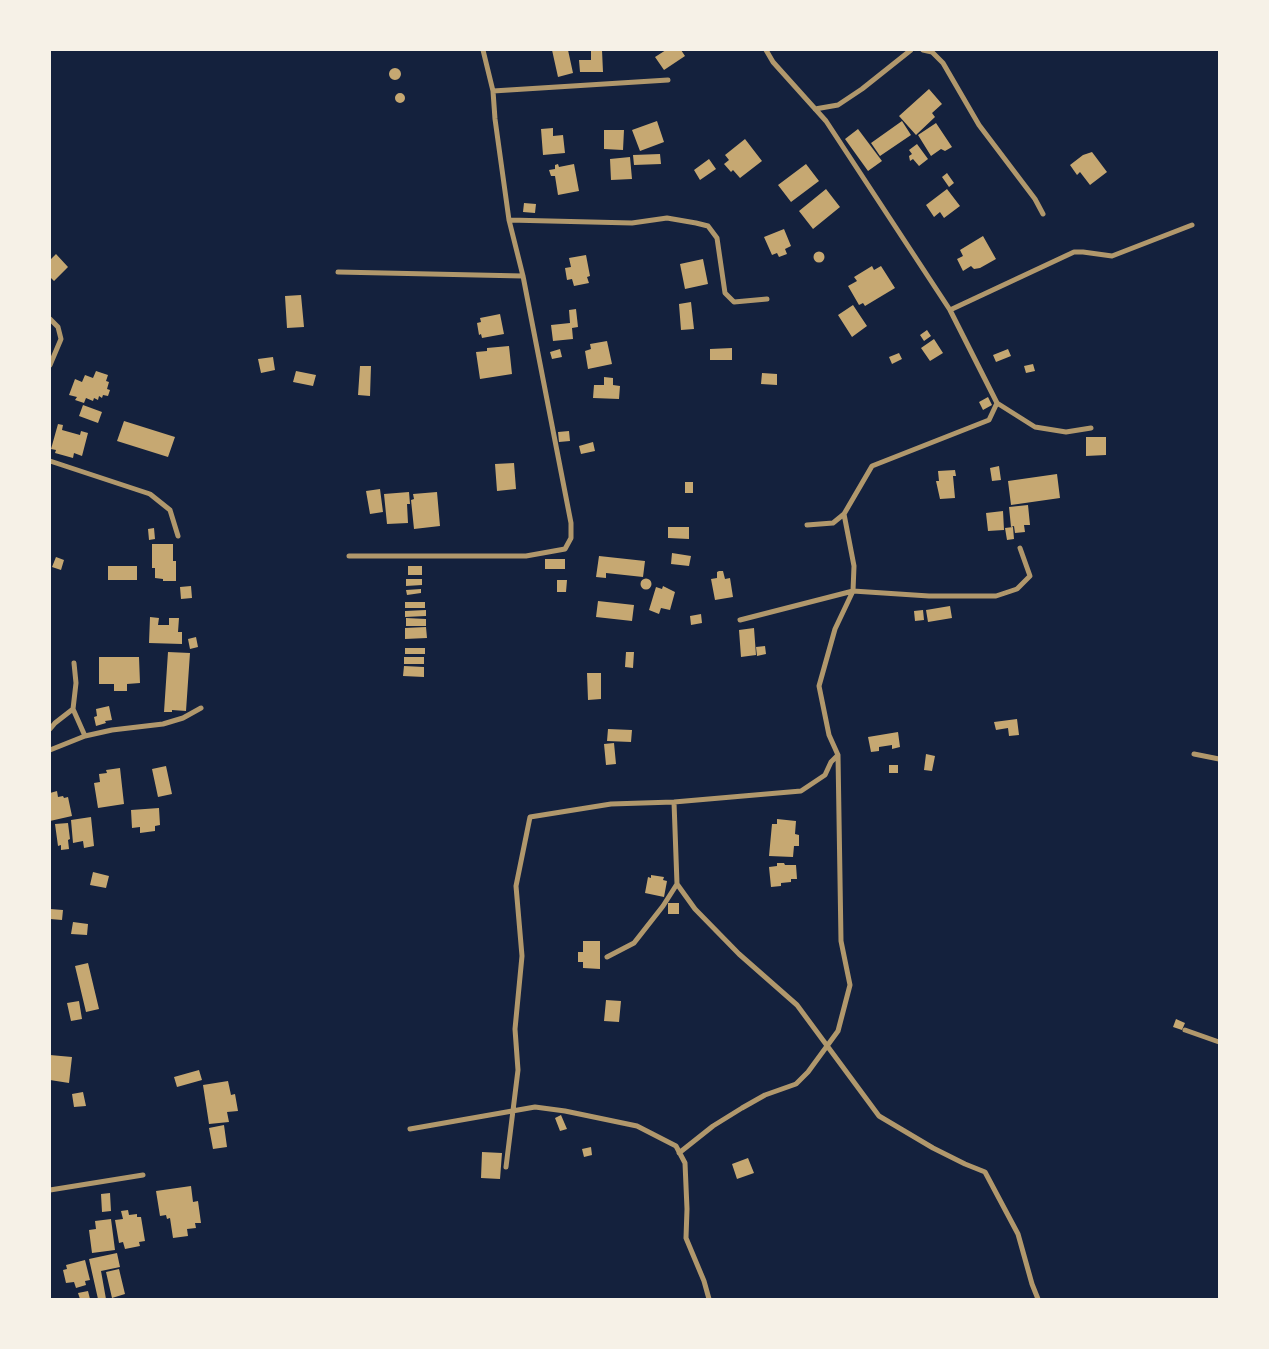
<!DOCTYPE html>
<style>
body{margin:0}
#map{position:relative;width:1269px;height:1349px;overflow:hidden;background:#14213d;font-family:Raleway,sans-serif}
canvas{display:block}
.frame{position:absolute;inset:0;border:51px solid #f6f1e7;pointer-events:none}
</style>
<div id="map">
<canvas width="1269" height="1349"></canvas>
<div class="frame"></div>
</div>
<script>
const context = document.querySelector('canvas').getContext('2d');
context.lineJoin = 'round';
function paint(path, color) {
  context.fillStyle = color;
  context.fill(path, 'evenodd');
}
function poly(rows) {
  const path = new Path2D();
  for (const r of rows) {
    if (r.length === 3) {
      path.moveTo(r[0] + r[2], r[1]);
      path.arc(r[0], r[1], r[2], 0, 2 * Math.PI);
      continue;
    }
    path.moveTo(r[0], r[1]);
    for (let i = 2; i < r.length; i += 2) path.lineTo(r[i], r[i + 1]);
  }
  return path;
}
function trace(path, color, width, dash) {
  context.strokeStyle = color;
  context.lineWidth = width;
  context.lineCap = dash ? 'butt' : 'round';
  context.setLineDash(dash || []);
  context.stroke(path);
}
const building = poly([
 [552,50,568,50,573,73,558,77],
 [591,50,602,50,603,72,580,72,579,60,591,60],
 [666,50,681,50,685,56,664,70,655,57],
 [395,74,6],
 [929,89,942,104,932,113,935,117,916,135,899,116],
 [400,98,5],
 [657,121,664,142,640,151,632,130],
 [902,121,911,135,880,156,871,143],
 [936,123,952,147,945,151,941,149,931,156,918,135],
 [553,128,553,136,563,135,565,153,543,155,541,129],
 [858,129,882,161,868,171,845,139],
 [604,130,624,130,623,150,604,149],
 [745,139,762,161,740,178,733,170,731,172,724,164,729,160,725,155],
 [917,144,928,159,919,166,913,159,910,161,909,156,912,154,909,150],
 [1092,152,1107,172,1090,185,1080,172,1077,175,1070,165,1083,155],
 [660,154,661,164,634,165,633,155],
 [630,157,632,179,611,180,610,159],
 [709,159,716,169,700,180,694,170],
 [558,164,559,167,574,164,579,191,558,195,555,176,551,176,549,170,555,169,555,165],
 [806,164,819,181,791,202,778,185],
 [947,173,954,183,949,187,942,177],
 [826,189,840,207,813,229,799,211],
 [947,189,960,206,944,218,940,212,934,217,926,205],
 [524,203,536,204,535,213,523,212],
 [784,229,791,246,785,249,787,254,779,257,777,253,772,255,764,237],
 [983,236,996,259,980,268,974,269,971,266,963,271,957,259,963,256,960,250],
 [819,257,5.5],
 [56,254,68,267,54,281,50,277,50,260],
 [586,255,590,276,587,277,589,283,574,286,572,279,567,280,565,268,571,267,569,258],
 [703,259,708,284,685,289,680,264],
 [872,266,874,270,881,266,895,288,865,306,863,303,859,305,848,286,857,281,854,277],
 [301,295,304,327,287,328,285,296],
 [691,302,694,329,681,330,679,304],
 [853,305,867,326,852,337,838,315],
 [576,309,578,327,572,328,573,339,553,341,551,325,570,323,569,310],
 [500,314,504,334,482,338,481,334,479,335,477,323,481,322,480,318],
 [927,330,931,336,924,341,920,335],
 [934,339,943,353,930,361,921,348],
 [607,341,612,364,588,369,585,351,591,349,590,344],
 [509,346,512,374,480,379,476,352,487,351,487,348],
 [732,348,732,360,710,360,710,349],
 [560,349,562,357,552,359,550,352],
 [1008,349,1011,356,996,362,993,355],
 [899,353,902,359,892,364,889,357],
 [273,357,275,370,261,373,258,359],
 [1033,364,1035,371,1026,373,1024,366],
 [360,366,371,366,370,396,358,395],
 [96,371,108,375,106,381,109,382,107,389,110,390,108,396,103,395,102,398,99,396,98,400,94,398,93,401,86,398,84,403,75,400,77,397,69,395,75,379,82,382,85,375,93,378],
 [296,371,316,375,313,386,293,382],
 [762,373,777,374,777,385,761,384],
 [604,377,613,378,613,385,620,386,619,399,593,398,594,385,604,385],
 [988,397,992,405,983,410,979,402],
 [83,405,102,412,98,423,79,416],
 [124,421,175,437,168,457,117,441],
 [58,424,63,425,62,430,80,435,81,431,88,433,82,456,74,453,73,458,55,453,56,450,51,449],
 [569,431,570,441,559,442,558,432],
 [1086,437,1106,437,1106,455,1086,456],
 [593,442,595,451,581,454,579,446],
 [514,463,516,489,497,491,495,464],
 [999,466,1001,480,992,481,990,468],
 [955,470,956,476,953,476,955,498,940,499,936,481,939,481,938,471],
 [1057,474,1060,498,1011,505,1008,481],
 [685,482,693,482,693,493,685,493],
 [380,489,383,512,370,514,366,491],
 [409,492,410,504,407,504,408,523,387,524,384,494],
 [437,492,440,526,414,529,411,500,414,499,413,494],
 [1028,505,1030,525,1024,525,1025,532,1015,533,1014,526,1011,527,1009,507],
 [1003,511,1004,530,988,531,986,513],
 [668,527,689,527,689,539,668,538],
 [1013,527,1014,539,1007,540,1005,528],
 [154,528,155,539,149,540,148,529],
 [152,544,173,544,173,561,176,561,176,581,163,581,163,579,155,578,155,568,152,568],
 [672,553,691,556,689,566,671,564],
 [599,556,645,561,643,577,606,573,606,578,596,577],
 [56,557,64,560,61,570,52,567],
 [545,559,565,559,565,569,545,569],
 [108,566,137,566,137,580,108,580],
 [408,566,422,566,422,575,408,575],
 [719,571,723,571,725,579,730,578,733,597,715,600,711,579,717,578,717,572],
 [646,584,5.5],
 [406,579,422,579,422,585,406,586],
 [557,580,567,580,566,592,557,592],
 [191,586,192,598,181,599,180,587],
 [663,586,675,592,670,610,661,608,659,614,649,610,656,587,662,589],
 [421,589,421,593,407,595,406,590],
 [598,601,634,605,632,621,596,617],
 [405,602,425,602,425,608,405,608],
 [950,606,952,618,928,622,926,610],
 [426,610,426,616,405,617,405,611],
 [923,610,924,620,915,621,914,611],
 [701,614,702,623,691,625,690,616],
 [150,617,159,618,158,625,169,625,169,618,179,618,178,632,182,632,182,644,149,643],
 [406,618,426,619,426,626,406,626],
 [426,627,427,638,405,639,405,628],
 [754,628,756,655,741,657,739,630],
 [196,637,198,647,190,649,188,639],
 [765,646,766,654,757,656,756,647],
 [405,648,425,648,425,654,405,654],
 [168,652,190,653,186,711,172,710,172,712,164,712],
 [626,652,634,652,633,668,625,667],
 [99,657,139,657,140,683,127,684,127,691,114,691,114,684,99,684],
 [404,657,424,657,424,664,404,664],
 [404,666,424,667,424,677,403,676],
 [587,673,601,673,601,699,588,700],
 [109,706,112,720,105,721,106,723,96,726,94,717,97,716,96,709],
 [1017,719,1019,735,1009,736,1008,728,996,730,994,722],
 [608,729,632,730,631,742,607,741],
 [898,732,900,747,892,749,892,745,879,747,879,751,871,752,868,737],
 [614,743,616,764,606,765,604,744],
 [926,754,935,756,932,771,924,770],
 [889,765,898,765,898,773,889,773],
 [166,766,172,794,158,797,152,769],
 [120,768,124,804,98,808,94,783,100,782,99,774,107,773,106,770],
 [57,791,58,797,63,796,64,798,68,797,72,816,50,821,50,793],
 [159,808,160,825,155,826,155,831,140,833,140,827,132,828,131,810],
 [91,817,94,846,84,848,83,841,73,843,71,820],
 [777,819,796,821,795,834,799,835,799,846,794,846,793,857,769,856,772,824,777,824],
 [68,823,70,839,68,840,69,849,61,850,61,845,58,846,55,824],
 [777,863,784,863,785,865,796,865,797,879,791,879,791,882,781,883,781,886,771,887,769,867,777,866],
 [93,872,109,876,106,888,90,885],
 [651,875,664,877,663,880,667,881,664,897,645,893,648,877,651,878],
 [668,903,679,903,679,914,668,914],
 [50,909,63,910,62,920,50,919],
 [73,922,88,924,87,935,71,934],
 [583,941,600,941,600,969,583,968,583,962,578,962,578,952,583,952],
 [88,963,99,1009,86,1012,75,966],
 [606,1000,621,1001,619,1022,604,1021],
 [79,1001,82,1019,71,1021,67,1003],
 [1176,1019,1185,1023,1182,1030,1173,1027],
 [50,1055,72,1057,69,1083,50,1080],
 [199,1070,202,1080,177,1087,174,1077],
 [228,1081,231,1095,235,1094,238,1111,227,1112,229,1122,209,1124,203,1085],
 [83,1092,86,1106,74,1107,72,1094],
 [561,1115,567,1129,560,1131,555,1118],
 [224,1125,227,1147,213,1149,209,1128],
 [591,1147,592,1155,584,1157,582,1149],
 [482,1152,502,1153,500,1179,481,1178],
 [748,1158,754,1173,737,1179,732,1164],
 [191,1186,193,1202,198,1201,201,1223,195,1223,196,1228,187,1229,188,1236,173,1238,170,1218,167,1219,166,1215,160,1216,156,1191],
 [110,1193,111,1211,102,1212,101,1194],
 [128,1210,129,1215,137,1214,137,1217,141,1217,145,1241,139,1242,140,1246,125,1249,123,1242,119,1243,115,1220,123,1219,121,1211],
 [111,1219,115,1250,92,1253,89,1230,96,1229,95,1221],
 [117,1253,120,1267,101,1271,106,1299,98,1299,89,1259],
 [85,1260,90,1280,85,1281,86,1285,76,1288,74,1282,66,1283,63,1270,67,1269,66,1265],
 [119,1269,125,1294,112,1298,106,1272],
 [88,1291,90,1299,80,1299,78,1293]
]);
const minor = poly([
 [483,50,493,91,668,80],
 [923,50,932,52,943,63,979,125,1035,199,1043,214],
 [815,109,838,105,862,89,911,50],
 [509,220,632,223,667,218,696,223,708,226,717,238,725,293,734,302,767,299],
 [338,272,523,276],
 [950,310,1074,252,1083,252,1112,256,1192,225],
 [50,319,58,327,61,339,50,365],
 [997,403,1035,427,1066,432,1091,428],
 [50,461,150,494,170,510,178,536],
 [807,525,833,523,844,514],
 [349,556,526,556,565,549,571,538,571,523,523,276,509,220,495,119,493,91],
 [740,620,853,591,929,596,996,596,1017,589,1030,576,1020,548],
 [73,709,85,736],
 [50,729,55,723,73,709,76,683,74,663],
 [50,750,85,736,112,730,163,724,183,718,201,708],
 [1194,754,1219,759],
 [674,802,677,884,695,909,739,954,797,1005,879,1116,933,1148,965,1164,985,1172,1018,1234,1032,1284,1038,1299],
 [607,957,634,943,663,906,677,884],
 [1185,1030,1219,1042],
 [410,1129,535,1107,565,1111,637,1126,676,1146,685,1163,687,1209,686,1238,704,1281,709,1299],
 [679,1153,713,1126,742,1108,765,1095,796,1084,808,1072,838,1031,850,985,841,941,838,755,829,735,819,686,835,629,853,591,854,566,844,514,872,466,989,420,997,403,950,310,826,121,773,62,766,50],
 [506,1167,518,1070,515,1029,522,956,516,886,530,817,611,804,674,802,801,791,825,775,831,762,838,755],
 [50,1190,143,1175]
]);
paint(building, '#c6a872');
trace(minor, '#b1986c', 5);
</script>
